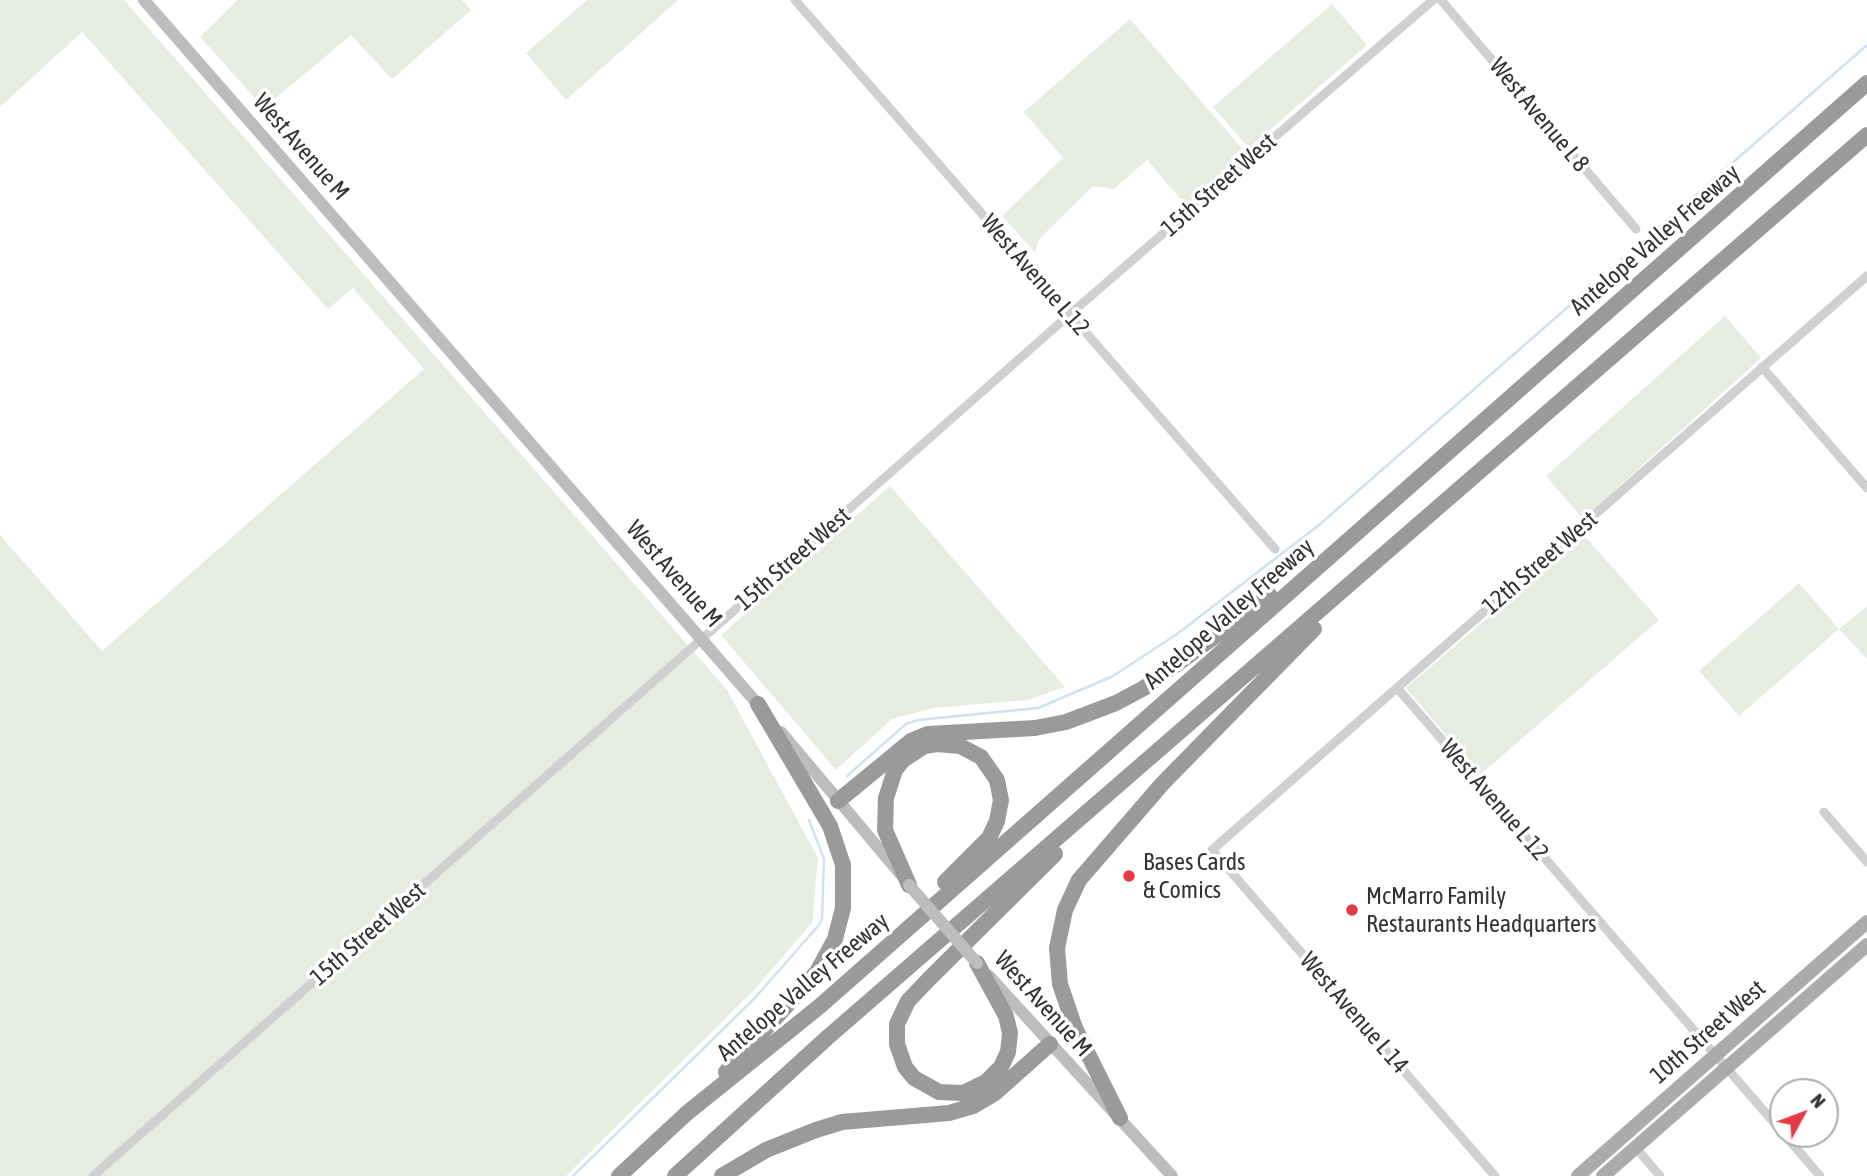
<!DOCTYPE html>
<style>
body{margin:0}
#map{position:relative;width:1867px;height:1176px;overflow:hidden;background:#fff;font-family:"Asap Condensed",sans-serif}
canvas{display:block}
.north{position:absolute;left:1769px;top:1078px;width:70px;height:70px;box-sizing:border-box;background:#fff;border:2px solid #adadad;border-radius:50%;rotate:49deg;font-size:19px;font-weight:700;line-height:28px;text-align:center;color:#333}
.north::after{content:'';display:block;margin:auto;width:24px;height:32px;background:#e63946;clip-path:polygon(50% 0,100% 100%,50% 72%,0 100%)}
</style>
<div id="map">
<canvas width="1867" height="1176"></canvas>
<div class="north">N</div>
</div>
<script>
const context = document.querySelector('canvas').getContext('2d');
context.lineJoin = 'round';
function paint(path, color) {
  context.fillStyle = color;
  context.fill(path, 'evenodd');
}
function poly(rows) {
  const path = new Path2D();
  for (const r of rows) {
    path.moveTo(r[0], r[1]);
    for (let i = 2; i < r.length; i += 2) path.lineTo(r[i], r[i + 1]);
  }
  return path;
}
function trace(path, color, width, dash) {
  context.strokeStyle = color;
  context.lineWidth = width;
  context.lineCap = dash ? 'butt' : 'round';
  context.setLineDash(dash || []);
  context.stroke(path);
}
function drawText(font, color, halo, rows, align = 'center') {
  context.font = font + ' "Asap Condensed",sans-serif';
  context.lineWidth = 7;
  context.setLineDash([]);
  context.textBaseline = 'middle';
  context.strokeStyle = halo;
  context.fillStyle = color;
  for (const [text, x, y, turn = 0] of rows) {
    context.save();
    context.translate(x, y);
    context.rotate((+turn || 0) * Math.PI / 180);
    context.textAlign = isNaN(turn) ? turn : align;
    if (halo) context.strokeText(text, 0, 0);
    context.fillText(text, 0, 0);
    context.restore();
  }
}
const green = poly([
 [0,0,124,0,727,690,818,858,812,923,752,992,566,1176,0,1176,0,535,102,651,424,369,353,288,328,309,82,32,0,107],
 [237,0,462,0,471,10,392,79,351,35,264,108,200,37],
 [587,0,678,0,566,100,526,53],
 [1332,4,1367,45,1249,148,1213,107],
 [1130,19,1245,152,1186,205,1147,160,1114,189,1093,186,1040,238,1035,252,1002,216,1063,158,1024,112],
 [1725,316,1761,358,1583,519,1546,476],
 [890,486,1065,687,1027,700,933,708,892,719,836,770,721,635],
 [1584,535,1659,620,1480,775,1406,688],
 [1799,583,1839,629,1867,606,1867,659,1839,629,1739,716,1699,671]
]);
const stream = poly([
 [847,776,906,724,918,720,1038,708,1113,676,1177,634,1319,525,1867,45],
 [573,1176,753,1000,819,925,822,919,824,859,809,820]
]);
const street = poly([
 [795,0,1275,549],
 [1441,0,1636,229],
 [1762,367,1867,488],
 [1398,689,1783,1133],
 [1824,812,1867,862],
 [1784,1134,1820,1176],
 [1636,1148,1660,1176],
 [93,1176,1069,315,1433,0],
 [1495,1176,1212,850,1867,276]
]);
const secondary = poly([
 [144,0,763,710],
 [781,732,902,876],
 [989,976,1172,1176]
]);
const primary = poly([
 [1578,1176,1867,922],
 [1603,1176,1867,945]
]);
const highway = poly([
 [838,801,911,741,928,734,1035,728,1066,722,1116,703,1144,688,1270,596],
 [909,885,885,830,886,798,895,770,903,760,924,746,937,744,960,746,981,757,997,780,1001,800,997,821,989,838,945,882],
 [977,963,1006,1016,1010,1033,1008,1052,1001,1067,986,1082,963,1093,939,1092,914,1078,905,1067,897,1044,897,1024,908,1001,929,979,1055,854],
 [726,1072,817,972,835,939,843,908,843,865,830,826,758,704],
 [1120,1118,1075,1028,1060,984,1057,948,1065,910,1079,880,1163,783,1314,629],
 [619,1176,687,1113,820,1006,1867,83],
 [675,1176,828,1037,1867,135],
 [722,1176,766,1150,816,1130,842,1122,949,1113,973,1106,995,1093,1050,1044]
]);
const secondaryBridge = poly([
 [909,885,977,963]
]);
const markers = [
 [1129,876,7,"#e63946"],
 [1352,910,7,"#e63946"]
];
const streetNames = [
 ["West Avenue L 8",1539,115,50],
 ["West Avenue M",301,147,49],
 ["15th Street West",1219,185,-41],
 ["Antelope Valley Freeway",1655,240,-41],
 ["West Avenue L 12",1035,275,49],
 ["15th Street West",793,559,-41],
 ["12th Street West",1540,563,-41],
 ["West Avenue M",674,574,49],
 ["Antelope Valley Freeway",1229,614,-41],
 ["West Avenue L 12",1494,800,49],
 ["15th Street West",368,934,-41],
 ["Antelope Valley Freeway",803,987,-40],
 ["West Avenue M",1043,1004,48],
 ["West Avenue L 14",1354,1013,49],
 ["10th Street West",1708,1032,-41]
];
const poiNames = [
 ["Bases Cards",1143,862],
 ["& Comics",1143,890],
 ["McMarro Family",1366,896],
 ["Restaurants Headquarters",1366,924]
];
paint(green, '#e6ecdf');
trace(stream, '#cfe2ee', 2.5);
trace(street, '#d0d0d0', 9);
trace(secondary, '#bdbdbd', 12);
trace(primary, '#ababab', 14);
trace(highway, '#9a9a9a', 16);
trace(secondaryBridge, '#bdbdbd', 12);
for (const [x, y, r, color] of markers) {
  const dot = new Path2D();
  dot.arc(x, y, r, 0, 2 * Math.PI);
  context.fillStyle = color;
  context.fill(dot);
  trace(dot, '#fff', 2.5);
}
drawText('24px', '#333', '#fff', streetNames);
drawText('24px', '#333', '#fff', poiNames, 'left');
</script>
